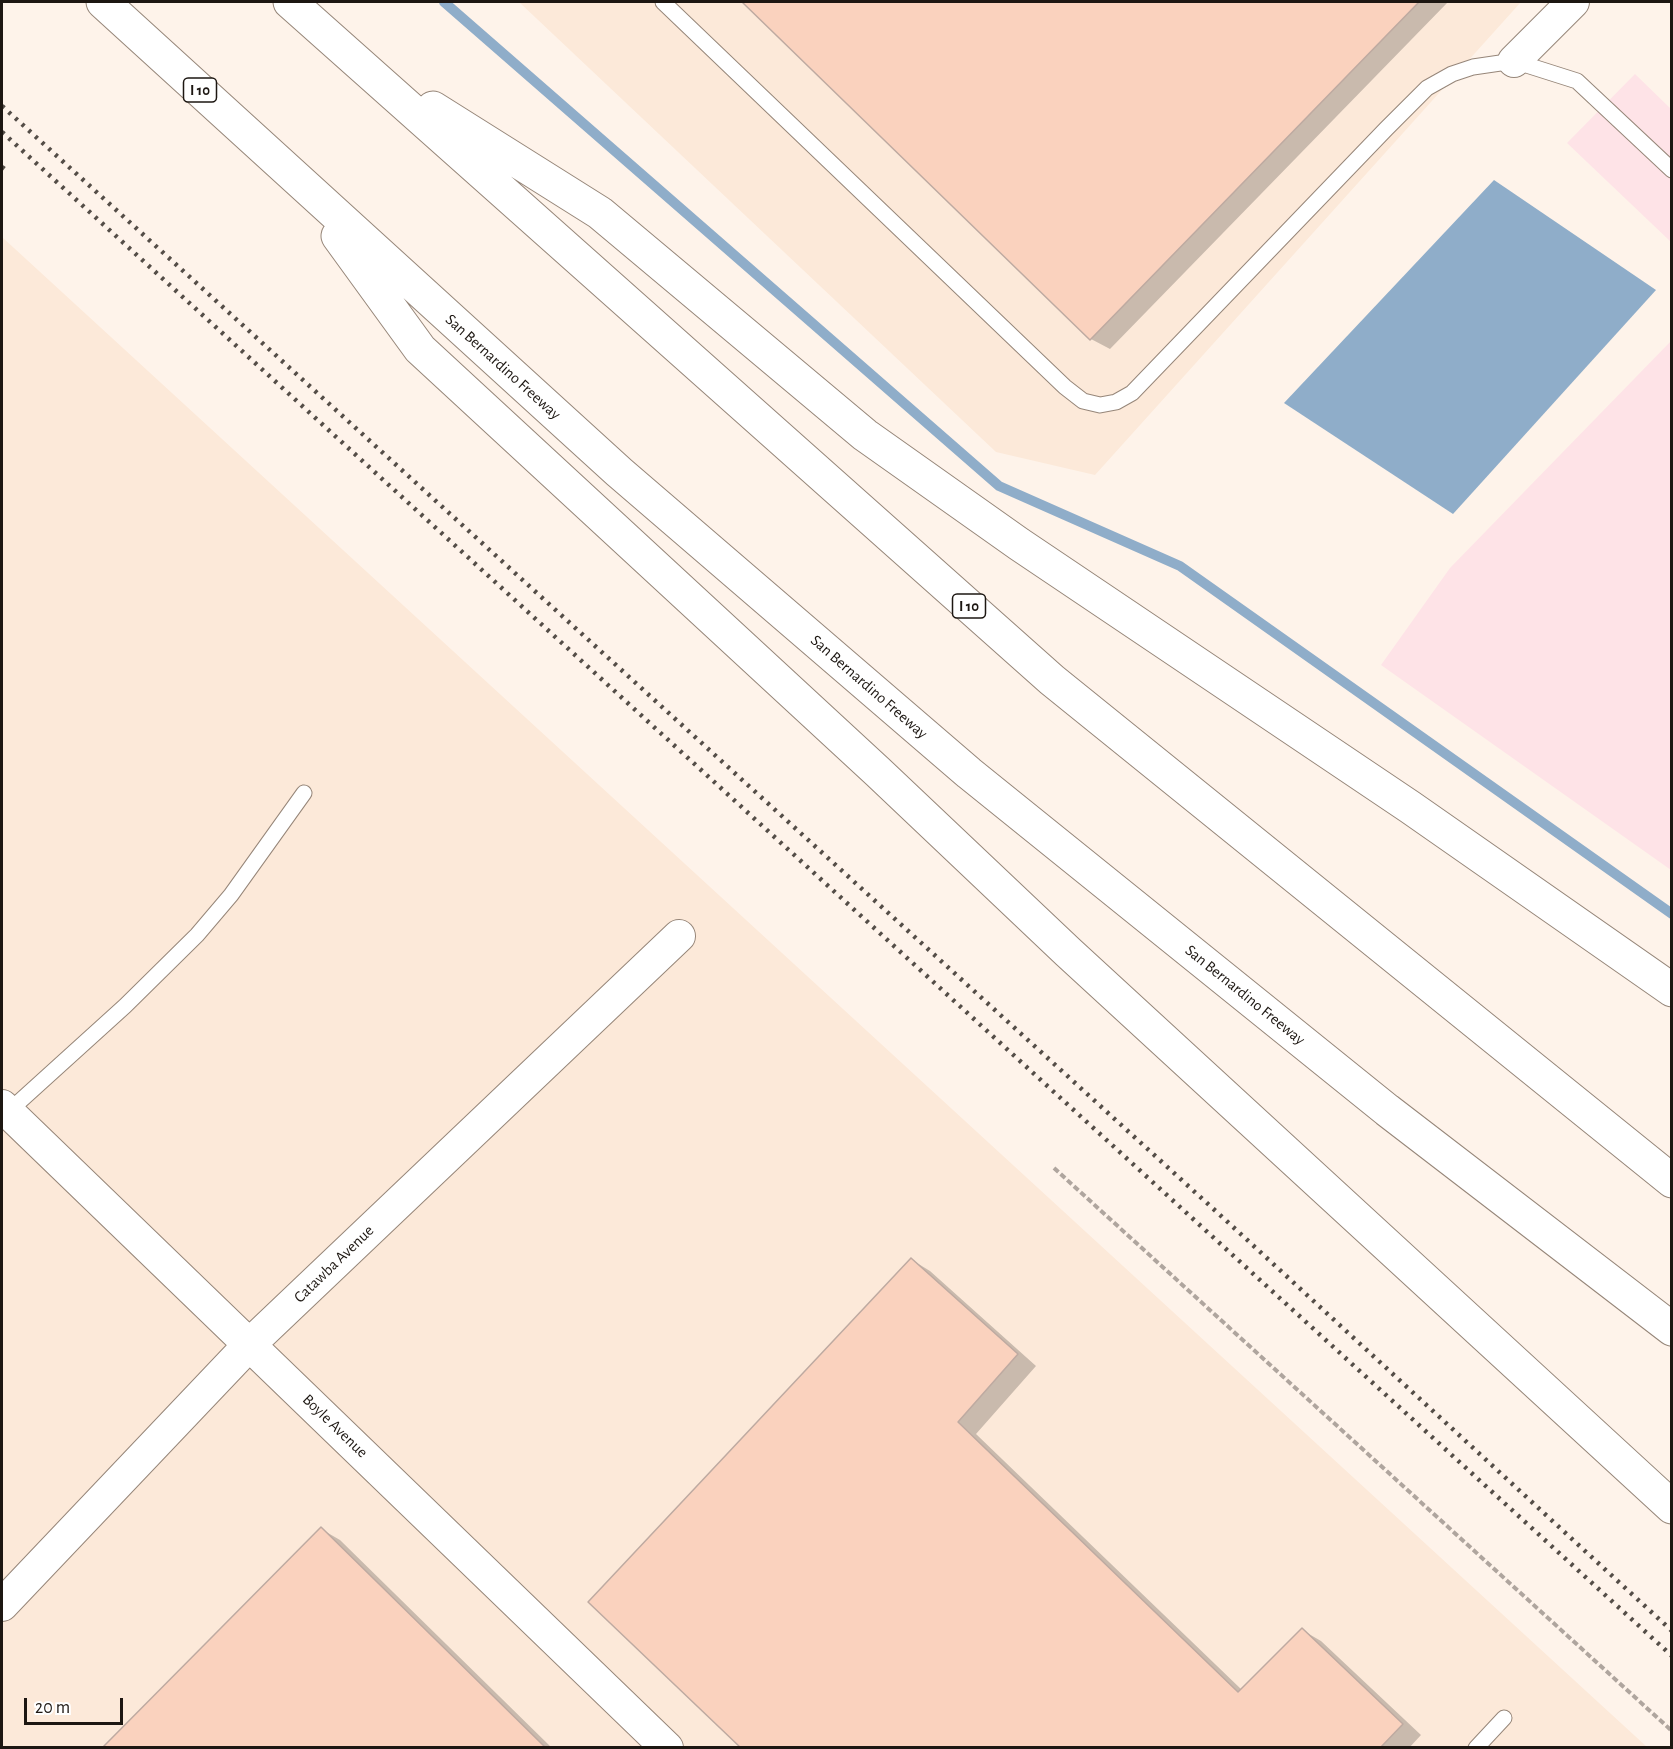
<!DOCTYPE html>
<style>
body{margin:0}
#map{position:relative;width:1673px;height:1749px;overflow:hidden;background:#fef3ea;font-family:"Alegreya Sans",sans-serif}
canvas{display:block}
.frame{position:absolute;inset:0;border:3px solid #1d1712;pointer-events:none}
.scale{position:absolute;left:24px;top:1698px;width:99px;height:27px;box-sizing:border-box;border:3px solid #1d1712;border-top:0;padding-left:8px;font-size:18px;line-height:21px;white-space:nowrap;color:#1d1712;-webkit-text-stroke:4px #fff;paint-order:stroke}
</style>
<div id="map">
<canvas width="1673" height="1749"></canvas>
<div class="frame"></div>
<div class="scale">20 m</div>
</div>
<script>
const context = document.querySelector('canvas').getContext('2d');
context.lineJoin = 'round';
function paint(path, color) {
  context.fillStyle = color;
  context.fill(path, 'evenodd');
}
function poly(rows) {
  const path = new Path2D();
  for (const r of rows) {
    path.moveTo(r[0], r[1]);
    for (let i = 2; i < r.length; i += 2) path.lineTo(r[i], r[i + 1]);
  }
  return path;
}
function trace(path, color, width, dash) {
  context.strokeStyle = color;
  context.lineWidth = width;
  context.lineCap = dash ? 'butt' : 'round';
  context.setLineDash(dash || []);
  context.stroke(path);
}
function drawText(font, color, halo, rows, align = 'center') {
  context.font = font + ' "Alegreya Sans",sans-serif';
  context.lineWidth = 4.5;
  context.setLineDash([]);
  context.textBaseline = 'middle';
  context.strokeStyle = halo;
  context.fillStyle = color;
  for (const [text, x, y, turn = 0] of rows) {
    context.save();
    context.translate(x, y);
    context.rotate((+turn || 0) * Math.PI / 180);
    context.textAlign = isNaN(turn) ? turn : align;
    if (halo) context.strokeText(text, 0, 0);
    context.fillText(text, 0, 0);
    context.restore();
  }
}
const commercial = poly([
 [1635,74,1671,109,1671,242,1567,143],
 [1671,341,1671,870,1381,665,1450,568]
]);
const built = poly([
 [519,2,1521,2,1095,475,996,452],
 [2,237,1647,1747,2,1747]
]);
const water = poly([
 [1494,180,1656,290,1453,514,1284,403]
]);
const shadow = poly([
 [744,2,1448,2,1110,349,1091,339],
 [912,1260,930,1271,1036,1366,976,1434,1242,1690,1302,1630,1321,1641,1421,1735,1409,1748,743,1748],
 [321,1529,340,1540,552,1748,104,1748]
]);
const stream = poly([
 [444,2,999,486,1180,566,1672,914]
]);
const building = poly([
 [742,2,1419,2,1090,340,742,2],
 [911,1258,1018,1354,958,1422,1238,1692,1302,1628,1403,1724,1380,1748,741,1748,588,1602,911,1258],
 [321,1527,546,1748,102,1748,321,1527]
]);
const path = poly([
 [1054,1168,1672,1731]
]);
const lane = poly([
 [663,2,1065,387,1083,401,1100,405,1116,402,1132,393,1386,129,1427,88,1452,74,1473,67,1514,61,1577,81,1672,170],
 [8,1112,125,1006,197,935,231,895,304,793],
 [1476,1748,1504,1718]
]);
const street = poly([
 [1514,61,1573,2],
 [2,1106,667,1748],
 [2,1605,250,1344,679,936]
]);
const highway = poly([
 [103,2,619,472,969,773,1387,1110,1672,1329],
 [290,2,1052,680,1672,1181],
 [433,108,600,213,865,435,1019,544,1410,807,1672,990],
 [338,236,420,349,878,772,1068,952,1672,1507]
]);
const rail = poly([
 [2,106,1219,1214,1672,1631],
 [2,132,1672,1656],
 [2,167,6,170]
]);
const shields = [
 [200,90,33],
 [969,606,33]
];
const shieldNames = [
 ["I 10",200,90],
 ["I 10",969,606]
];
const streetNames = [
 ["San Bernardino Freeway",503,367,42],
 ["San Bernardino Freeway",869,687,41],
 ["San Bernardino Freeway",1245,995,39],
 ["Catawba Avenue",334,1264,-44],
 ["Boyle Avenue",335,1426,44]
];
paint(commercial, '#fee3e7');
paint(built, '#fce9d9');
paint(water, '#8fadc9');
paint(shadow, '#0003');
trace(stream, '#8fadc9', 10);
paint(building, '#fad2be');
trace(building, '#beaaa1', 1.5);
trace(lane, '#968679', 17);
trace(street, '#968679', 34);
trace(highway, '#968679', 35);
trace(path, '#afa59e', 4, [6, 3]);
trace(lane, '#fff', 15);
trace(street, '#fff', 32);
trace(highway, '#fff', 33);
trace(rail, '#544d47', 4.5, [3, 6]);
for (const [x, y, w] of shields) {
  const box = new Path2D();
  box.roundRect(x - w / 2, y - 12, w, 24, 4.5);
  context.fillStyle = '#fff';
  context.fill(box);
  trace(box, '#1d1712', 1.5);
}
drawText('bold 15px', '#1d1712', null, shieldNames);
drawText('16px', '#1d1712', '#fff', streetNames);
</script>
